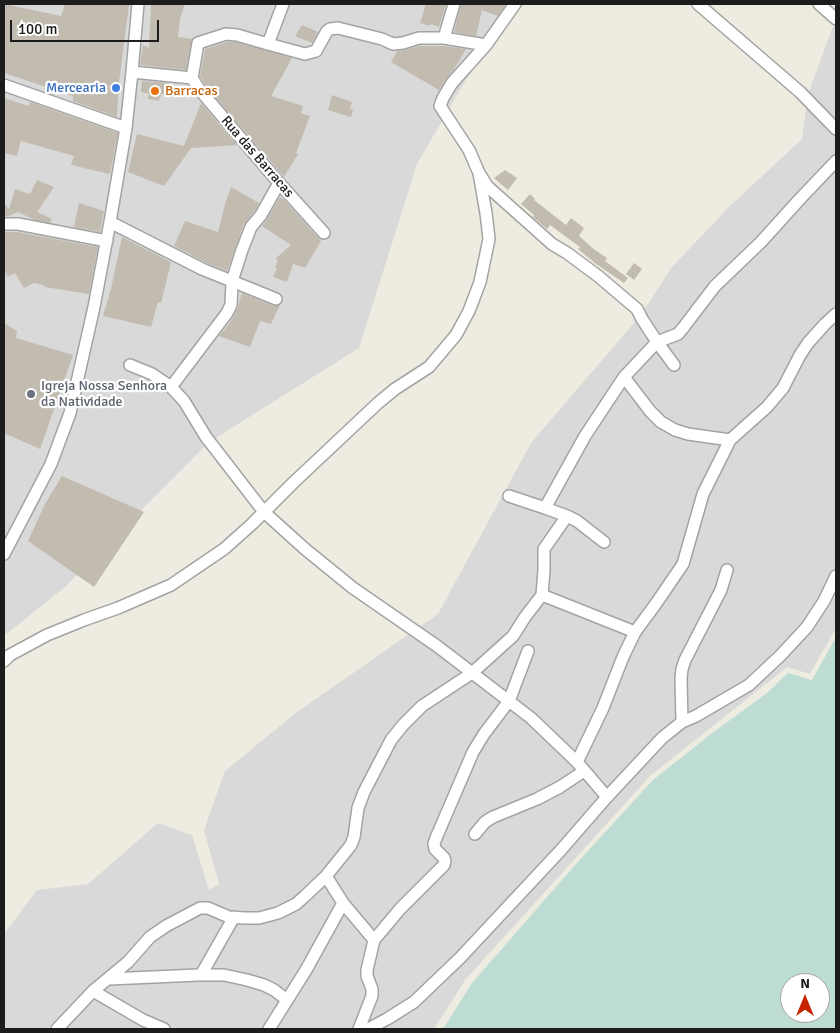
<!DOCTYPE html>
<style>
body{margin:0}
#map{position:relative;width:840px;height:1033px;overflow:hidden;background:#eeece1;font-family:Signika,sans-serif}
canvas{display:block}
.frame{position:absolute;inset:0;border:5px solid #1c1c1c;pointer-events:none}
.north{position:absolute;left:780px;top:973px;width:50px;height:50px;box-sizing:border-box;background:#fff;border:1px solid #a4a4a4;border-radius:50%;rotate:0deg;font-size:14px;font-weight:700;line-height:20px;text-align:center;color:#1c1c1c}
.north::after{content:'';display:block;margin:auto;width:18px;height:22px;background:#c72400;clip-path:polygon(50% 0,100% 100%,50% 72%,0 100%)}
.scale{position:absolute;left:10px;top:20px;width:149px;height:22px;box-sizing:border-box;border:2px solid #1c1c1c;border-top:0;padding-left:6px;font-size:15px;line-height:18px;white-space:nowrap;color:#1c1c1c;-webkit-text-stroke:4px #fff;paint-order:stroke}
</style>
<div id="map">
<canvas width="840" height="1033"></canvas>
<div class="frame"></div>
<div class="north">N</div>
<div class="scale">100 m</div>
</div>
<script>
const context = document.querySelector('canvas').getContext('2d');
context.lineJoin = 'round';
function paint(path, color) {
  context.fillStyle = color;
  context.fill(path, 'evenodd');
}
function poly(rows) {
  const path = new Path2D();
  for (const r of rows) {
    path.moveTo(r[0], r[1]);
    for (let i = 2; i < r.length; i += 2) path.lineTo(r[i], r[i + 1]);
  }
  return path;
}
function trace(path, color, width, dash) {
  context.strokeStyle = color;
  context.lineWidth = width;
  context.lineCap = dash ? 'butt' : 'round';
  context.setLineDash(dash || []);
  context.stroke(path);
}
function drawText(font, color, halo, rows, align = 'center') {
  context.font = font + ' Signika,sans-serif';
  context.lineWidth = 4.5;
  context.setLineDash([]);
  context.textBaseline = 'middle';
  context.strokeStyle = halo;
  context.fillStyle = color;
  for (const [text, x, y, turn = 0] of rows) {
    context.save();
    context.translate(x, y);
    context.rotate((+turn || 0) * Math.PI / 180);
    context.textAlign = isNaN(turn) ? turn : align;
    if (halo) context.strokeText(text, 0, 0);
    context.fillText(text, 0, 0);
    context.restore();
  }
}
const residential = poly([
 [4,4,518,4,467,78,417,164,359,348,208,443,66,586,4,636],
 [836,18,836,628,810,674,787,667,650,776,465,980,434,1029,4,1029,4,934,37,890,88,884,158,823,192,835,209,890,219,884,204,830,225,771,297,712,438,614,531,443,640,316,672,267,729,207,802,139,808,94]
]);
const wetland = poly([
 [836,637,836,1029,443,1029,472,983,576,864,653,780,715,731,767,693,788,673,812,680],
 [790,983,820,983,820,1013,790,1013]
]);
const building = poly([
 [4,4,61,16,65,4,129,4,119,83,117,117,73,101,73,96,4,73],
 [151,4,185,4,180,19,178,37,192,39,186,70,140,65,143,45,149,48],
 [426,4,446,4,439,27,431,24,430,26,420,23],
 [461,4,506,4,498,16,482,10,476,36,454,32],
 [302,25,318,32,312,43,295,36],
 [227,42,236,42,292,58,271,96,303,106,301,113,310,116,296,153,298,154,284,177,205,85,200,76,205,49],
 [420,46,443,46,466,49,455,68,446,79,439,90,391,62,397,51,405,50],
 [142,81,170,83,169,95,161,94,159,101,148,99,149,94,141,92],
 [332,95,352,102,350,109,353,109,351,117,328,110],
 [4,98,29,106,30,102,118,133,110,174,71,165,74,156,21,141,17,156,4,153],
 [201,103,237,145,191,148,164,186,128,172,137,134,184,146],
 [505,170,517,178,508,190,494,178],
 [37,180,54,187,37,212,52,219,50,223,35,220,18,212,9,216,4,217,4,203,9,209,15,189,30,194],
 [231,187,259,203,255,211,244,224,227,271,205,262,174,246,185,221,218,232,226,201],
 [530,194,535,199,534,200,566,225,571,218,584,228,579,236,595,250,607,258,605,261,628,278,624,283,596,264,578,249,580,247,550,225,547,229,533,217,534,215,521,204],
 [280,197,286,202,321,241,305,268,293,264,287,282,273,277,277,268,275,267,278,260,275,259,291,245,262,226,267,219],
 [79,203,104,211,100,232,74,227],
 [4,232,17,232,98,247,89,294,45,287,43,285,34,283,24,288,15,273,7,277,4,266],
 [122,237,171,262,161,303,158,302,151,327,103,316,111,289],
 [634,263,642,269,634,280,626,274],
 [242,293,273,306,280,305,271,324,260,321,250,347,219,336,230,323,238,308,239,302],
 [4,323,17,331,16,338,73,355,40,449,4,433],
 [62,476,144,512,94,587,28,541,45,504]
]);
const minor = poly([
 [515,4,486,45,452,83,443,98,440,106,469,150,479,173,487,186,552,244,567,253,598,276,637,309,642,319,657,342,674,365],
 [698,4,800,92,836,129],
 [819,4,836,19],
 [444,38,454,4],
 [268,44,283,4],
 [132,72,192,78],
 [192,78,198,43,226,34,237,35,268,44,305,54,316,51,327,31,330,29,338,28,382,39,393,44,403,43,419,38,444,38,486,45],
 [192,78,199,89,279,183,324,233],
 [4,85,126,128],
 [110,222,202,269,276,299],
 [4,224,18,224,107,241],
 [130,365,152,374,171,387,184,401,206,437,264,512,305,549,353,588,437,646,531,718,577,762,607,797],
 [624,377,650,411,661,422,675,430,688,434,730,440],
 [171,387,227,313,231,305,232,281,242,250,251,227,261,215,279,183],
 [509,496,545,508],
 [604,542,577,521,567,516,545,508,585,436,624,377,657,342,678,334,683,328,715,286,761,242,798,201,836,161],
 [4,554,51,464,70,413,94,307,110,222,126,128,132,72,138,4],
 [542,595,635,632],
 [4,661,10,655,47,635,84,620,118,608,171,585,224,549,252,524,294,482,378,403,395,389,429,367,456,335,469,311,480,282,489,239,486,213,479,173],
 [682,722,681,679,682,669,685,660,721,590,727,570],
 [577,762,603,708,623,657,635,632,655,605,683,564,703,494,730,440,767,407,783,388,800,355,808,343,825,324,836,314],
 [475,834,485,822,493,817,537,799,560,787,584,771],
 [326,876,343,903,374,940],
 [201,975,234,917],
 [109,979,198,975,224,975,247,980,264,985,274,990,287,1000],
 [93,991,143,1020,164,1029],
 [57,1029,93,991,128,962,150,937,166,926,200,908,208,908,229,917,244,918,259,918,278,913,296,904,305,896,326,876,351,845,354,837,358,808,364,792,391,740,403,725,422,706,472,673,513,636,525,617,542,595,544,570,544,549,567,516],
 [269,1029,306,970,343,903],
 [359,1029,372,996,372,989,367,976,367,970,374,940,400,909,444,865,445,861,444,858,435,849,434,844,436,838,473,752,484,734,509,701,528,651],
 [368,1029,387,1019,414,1002,460,958,560,851,607,797,662,738,682,722,696,716,749,685,780,656,807,627,824,601,836,576]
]);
const markers = [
 [116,88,5,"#3f7fe0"],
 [155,91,5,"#e8710a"],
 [31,394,5,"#6b7280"]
];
const shopNames = [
 ["Mercearia",106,88]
];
const foodNames = [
 ["Barracas",165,91]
];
const streetNames = [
 ["Rua das Barracas",257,157,49]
];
const worshipNames = [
 ["Igreja Nossa Senhora",41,386],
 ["da Natividade",41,402]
];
paint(residential, '#dad9d9');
paint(wetland, '#bddcd4');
paint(building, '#c2bbb0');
trace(minor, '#a3a3a3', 14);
trace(minor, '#fff', 11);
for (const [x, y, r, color] of markers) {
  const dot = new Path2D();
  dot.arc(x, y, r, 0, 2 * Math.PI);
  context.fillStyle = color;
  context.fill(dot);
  trace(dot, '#fff', 2);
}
drawText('14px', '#366cbe', '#fff', shopNames, 'right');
drawText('14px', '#c56008', '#fff', foodNames, 'left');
drawText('14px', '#1c1c1c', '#fff', streetNames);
drawText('14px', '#5b616d', '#fff', worshipNames, 'left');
</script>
